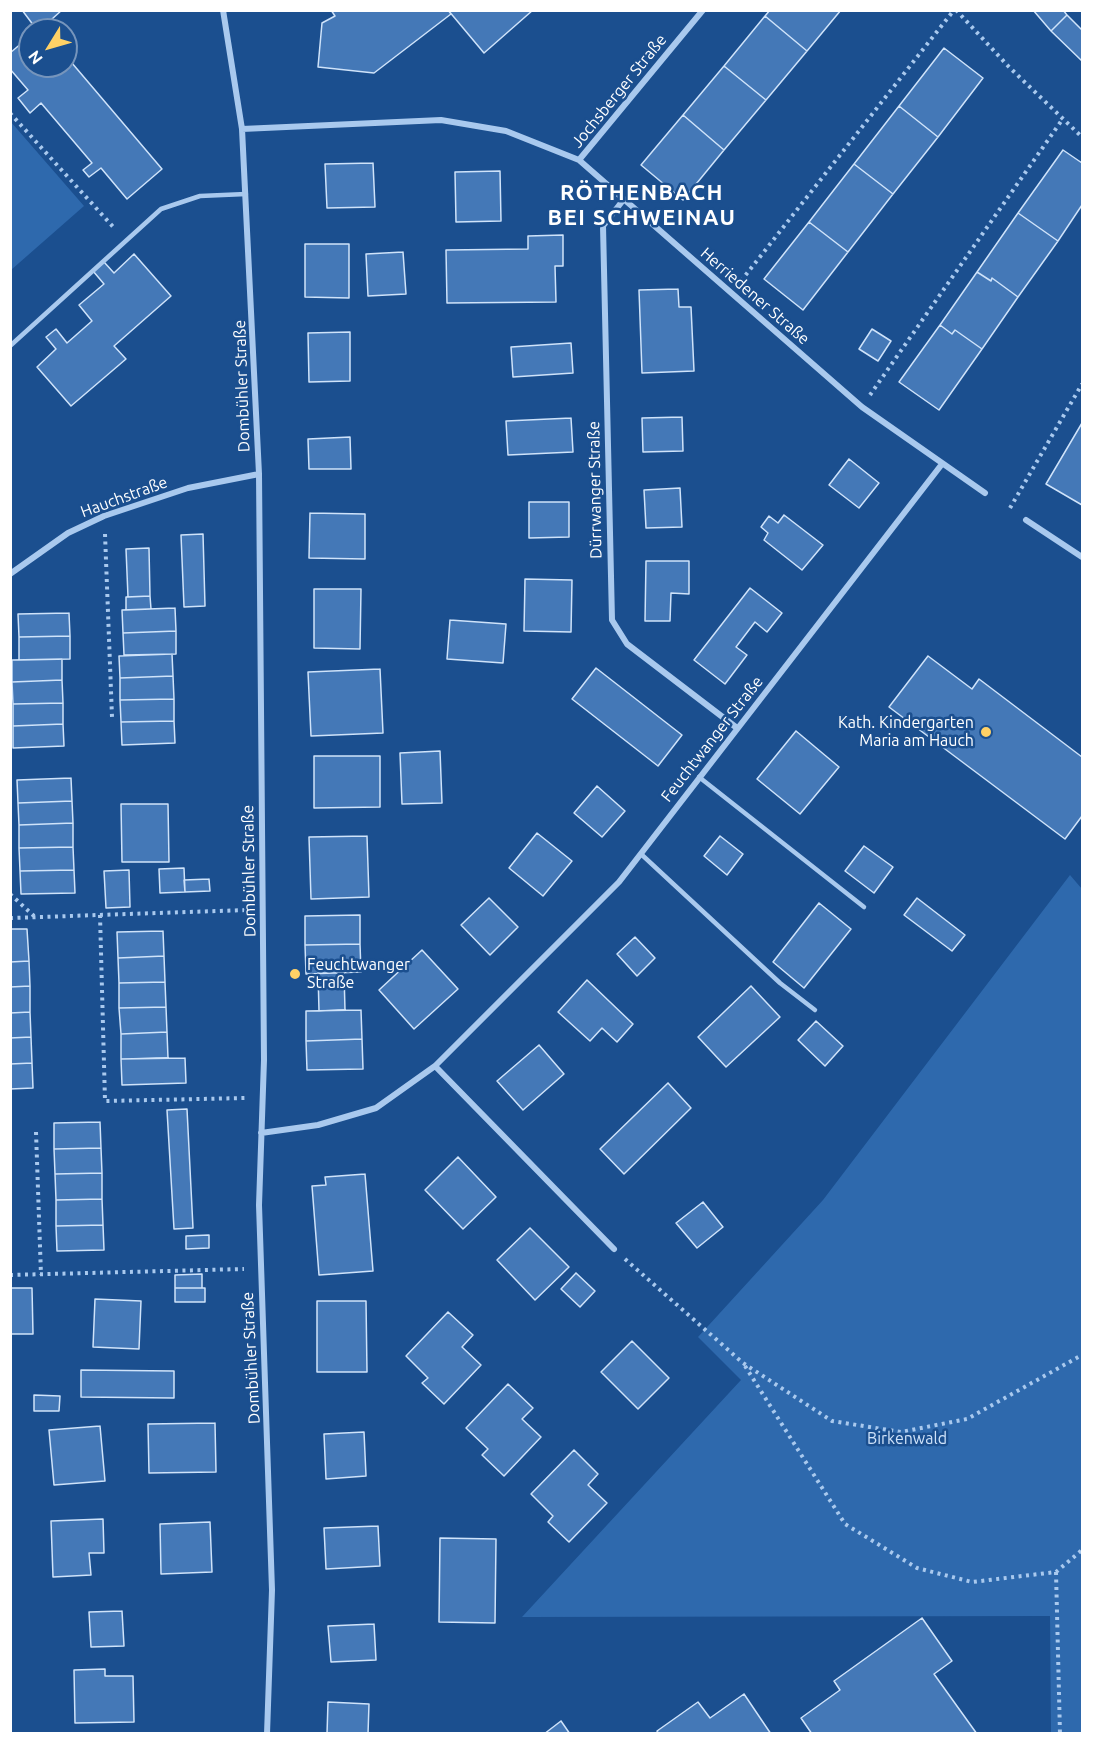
<!DOCTYPE html>
<meta charset="utf-8">
<style>
body{margin:0}
#map{position:relative;width:1093px;height:1744px;overflow:hidden;background:#1b4f8f;font-family:Ubuntu,sans-serif}
canvas{display:block}
.frame{position:absolute;inset:0;border:12px solid #fff;pointer-events:none}
.north{position:absolute;left:18px;top:18px;width:60px;height:60px;box-sizing:border-box;background:#1b4f8f;border:2px solid #7695bc;border-radius:50%;rotate:233deg;font-size:16px;font-weight:700;line-height:24px;text-align:center;color:#fff}
.north::after{content:'';display:block;margin:auto;width:21px;height:27px;background:#ffd166;clip-path:polygon(50% 0,100% 100%,50% 72%,0 100%)}
</style>
<div id="map">
<canvas width="1093" height="1744"></canvas>
<div class="frame"></div>
<div class="north">N</div>
</div>
<script>
const context = document.querySelector('canvas').getContext('2d');
context.lineJoin = 'round';
function paint(path, color) {
  context.fillStyle = color;
  context.fill(path, 'evenodd');
}
function poly(rows) {
  const path = new Path2D();
  for (const r of rows) {
    path.moveTo(r[0], r[1]);
    for (let i = 2; i < r.length; i += 2) path.lineTo(r[i], r[i + 1]);
  }
  return path;
}
function trace(path, color, width, dash) {
  context.strokeStyle = color;
  context.lineWidth = width;
  context.lineCap = dash ? 'butt' : 'round';
  context.setLineDash(dash || []);
  context.stroke(path);
}
function drawText(font, color, halo, rows, align = 'center') {
  context.font = font + ' Ubuntu,sans-serif';
  context.lineWidth = 5;
  context.setLineDash([]);
  context.textBaseline = 'middle';
  context.strokeStyle = halo;
  context.fillStyle = color;
  for (const [text, x, y, turn = 0] of rows) {
    context.save();
    context.translate(x, y);
    context.rotate((+turn || 0) * Math.PI / 180);
    context.textAlign = isNaN(turn) ? turn : align;
    if (halo) context.strokeText(text, 0, 0);
    context.fillText(text, 0, 0);
    context.restore();
  }
}
const green = poly([
 [11,122,84,206,11,270,10,270],
 [1070,875,1082,889,1082,1733,1051,1733,1050,1616,522,1617,741,1380,698,1337,823,1200]
]);
const building = poly([
 [22,10,62,10,42,28,44,30,37,30,22,10],
 [331,10,448,10,451,14,374,73,318,67,322,23,335,16,331,10],
 [448,10,533,10,484,53,448,10],
 [770,10,841,10,807,51,765,16,770,10],
 [1033,10,1063,10,1067,15,1051,31,1033,10],
 [1067,15,1082,30,1082,61,1051,31,1067,15],
 [765,16,807,51,766,100,724,66,765,16],
 [30,36,30,66,66,66,66,56,162,169,127,199,101,168,89,177,83,170,92,163,41,103,30,113,18,98,28,90,10,69,10,53,30,36],
 [944,48,983,78,938,137,899,106,944,48],
 [724,66,766,100,724,150,683,115,724,66],
 [899,106,938,137,893,194,854,164,899,106],
 [683,115,724,150,683,200,641,165,683,115],
 [1063,150,1082,163,1082,205,1058,241,1018,213,1063,150],
 [373,163,375,207,327,208,325,164,373,163],
 [854,164,893,194,848,252,809,222,854,164],
 [500,171,501,221,456,222,455,172,500,171],
 [1018,213,1058,241,1018,297,992,278,991,281,977,272,1018,213],
 [809,222,848,252,803,310,764,279,809,222],
 [563,235,563,266,555,266,556,302,447,303,446,250,528,249,528,236,563,235],
 [305,244,349,244,349,298,305,297,305,244],
 [403,252,406,294,368,296,366,254,403,252],
 [134,254,171,296,114,346,126,359,71,406,37,367,56,349,46,337,56,329,67,343,92,321,79,305,104,284,93,271,104,262,114,273,134,254],
 [977,272,991,281,992,278,1018,297,982,349,955,330,952,334,940,325,977,272],
 [678,289,679,307,691,307,694,371,642,373,639,290,678,289],
 [940,325,952,334,955,330,982,349,939,410,899,382,940,325],
 [872,329,891,341,878,361,859,349,872,329],
 [350,332,350,381,309,382,308,333,350,332],
 [571,343,573,373,513,377,511,347,571,343],
 [682,417,683,451,643,452,642,418,682,417],
 [571,418,573,452,508,455,506,421,571,418],
 [1082,423,1082,505,1046,484,1082,423],
 [350,437,351,469,309,469,308,439,350,437],
 [849,459,879,483,859,508,829,485,849,459],
 [680,488,682,527,646,528,644,490,680,488],
 [529,502,569,502,569,537,529,538,529,502],
 [310,513,365,514,365,559,309,558,310,513],
 [784,515,823,545,802,570,764,540,768,533,761,527,769,516,778,523,784,515],
 [203,534,205,606,184,607,181,535,203,534],
 [149,548,150,596,128,597,126,549,149,548],
 [646,561,689,561,689,594,671,593,670,621,645,621,646,561],
 [525,579,572,580,571,632,524,631,525,579],
 [750,588,782,613,767,632,755,622,736,647,747,655,725,684,694,660,750,588],
 [314,589,361,589,360,649,314,648,314,589],
 [150,596,151,609,126,610,126,597,150,596],
 [175,608,176,631,123,633,122,610,175,608],
 [69,613,70,636,19,637,18,614,69,613],
 [450,620,506,624,503,663,447,659,450,620],
 [176,631,176,654,124,655,123,633,176,631],
 [70,636,70,659,19,660,19,637,70,636],
 [172,654,173,676,120,678,119,656,172,654],
 [928,656,972,689,979,679,1082,757,1082,816,1065,839,889,707,928,656],
 [62,659,62,680,12,682,12,660,62,659],
 [596,668,682,735,658,766,572,699,596,668],
 [380,669,383,733,311,736,308,672,380,669],
 [173,676,174,699,120,700,120,678,173,676],
 [62,680,63,703,13,704,12,682,62,680],
 [174,699,174,721,121,722,120,700,174,699],
 [63,703,63,724,13,726,13,704,63,703],
 [174,721,175,743,122,745,121,722,174,721],
 [63,724,64,746,13,748,13,726,63,724],
 [796,731,839,767,800,814,757,779,796,731],
 [440,751,442,803,402,804,400,753,440,751],
 [314,756,380,756,380,807,314,808,314,756],
 [71,778,72,801,18,803,17,780,71,778],
 [597,786,625,811,602,837,574,813,597,786],
 [72,801,73,823,19,825,18,803,72,801],
 [121,804,168,804,169,862,122,862,121,804],
 [73,823,73,847,19,848,19,825,73,823],
 [537,833,572,861,543,896,509,868,537,833],
 [367,836,369,897,311,899,309,837,367,836],
 [720,836,743,854,727,875,704,856,720,836],
 [864,846,893,867,874,893,845,871,864,846],
 [73,847,74,870,20,871,19,848,73,847],
 [184,868,185,892,160,893,159,869,184,868],
 [74,870,75,893,21,894,20,871,74,870],
 [129,870,130,907,106,908,104,871,129,870],
 [209,879,210,891,185,892,184,880,209,879],
 [489,898,518,927,490,955,461,925,489,898],
 [917,898,965,935,952,951,904,915,917,898],
 [819,903,851,929,804,988,773,962,819,903],
 [360,915,360,944,305,945,305,916,360,915],
 [10,929,27,929,29,961,10,962,10,929],
 [163,931,164,956,118,958,117,932,163,931],
 [635,937,655,958,637,976,617,954,635,937],
 [360,944,361,972,306,974,305,945,360,944],
 [422,950,458,989,414,1029,379,990,422,950],
 [164,956,165,982,119,983,118,958,164,956],
 [29,961,30,986,10,987,10,962,29,961],
 [318,973,344,973,345,1010,319,1011,318,973],
 [587,980,633,1024,617,1042,602,1028,590,1041,558,1012,587,980],
 [165,982,166,1007,119,1008,119,983,165,982],
 [30,986,30,1012,10,1013,10,987,30,986],
 [751,986,780,1017,726,1067,698,1037,751,986],
 [166,1007,167,1032,121,1034,119,1008,166,1007],
 [361,1010,362,1039,306,1041,306,1011,361,1010],
 [30,1012,31,1037,10,1038,10,1013,30,1012],
 [816,1021,843,1046,825,1066,798,1040,816,1021],
 [167,1032,168,1058,121,1059,121,1034,167,1032],
 [31,1037,32,1063,10,1064,10,1038,31,1037],
 [362,1039,363,1069,307,1070,306,1041,362,1039],
 [539,1045,564,1074,523,1110,497,1081,539,1045],
 [185,1058,186,1083,122,1085,121,1059,185,1058],
 [32,1063,33,1088,10,1089,10,1064,32,1063],
 [668,1083,691,1108,624,1174,600,1149,668,1083],
 [187,1109,193,1228,174,1229,167,1110,187,1109],
 [100,1122,101,1148,54,1149,54,1123,100,1122],
 [101,1148,102,1173,55,1174,54,1149,101,1148],
 [458,1157,496,1197,463,1229,425,1190,458,1157],
 [102,1173,102,1199,56,1200,55,1174,102,1173],
 [365,1174,373,1271,319,1275,312,1186,326,1185,325,1177,365,1174],
 [102,1199,103,1225,56,1226,56,1200,102,1199],
 [703,1202,723,1227,697,1248,676,1223,703,1202],
 [103,1225,104,1250,57,1251,56,1226,103,1225],
 [530,1228,569,1267,535,1300,497,1260,530,1228],
 [209,1235,209,1248,186,1249,186,1236,209,1235],
 [576,1273,595,1291,580,1307,561,1289,576,1273],
 [202,1274,202,1288,175,1288,175,1275,202,1274],
 [10,1288,32,1288,33,1334,10,1334,10,1288],
 [175,1288,205,1288,205,1302,175,1302,175,1288],
 [95,1299,141,1301,139,1349,93,1347,95,1299],
 [317,1301,366,1301,367,1372,317,1372,317,1301],
 [448,1312,473,1335,462,1347,481,1365,444,1404,422,1383,428,1378,406,1356,448,1312],
 [632,1341,669,1378,638,1409,601,1372,632,1341],
 [81,1370,174,1371,174,1398,81,1397,81,1370],
 [508,1384,533,1408,522,1419,541,1437,504,1476,482,1455,488,1449,466,1428,508,1384],
 [34,1395,60,1396,59,1411,34,1411,34,1395],
 [215,1423,216,1472,149,1473,148,1424,215,1423],
 [100,1426,105,1481,54,1485,49,1430,100,1426],
 [364,1432,366,1476,326,1479,324,1434,364,1432],
 [574,1450,598,1474,588,1485,607,1503,569,1542,548,1522,553,1516,531,1494,574,1450],
 [103,1519,104,1553,89,1553,91,1575,53,1577,51,1521,103,1519],
 [210,1522,212,1572,161,1574,160,1524,210,1522],
 [378,1526,380,1566,326,1569,324,1528,378,1526],
 [440,1538,496,1539,495,1623,439,1622,440,1538],
 [122,1611,124,1646,91,1647,89,1612,122,1611],
 [922,1618,952,1661,934,1674,977,1734,812,1734,801,1718,840,1690,834,1681,922,1618],
 [374,1624,376,1660,331,1662,328,1626,374,1624],
 [105,1669,105,1676,133,1676,134,1722,75,1723,74,1670,105,1669],
 [744,1694,771,1734,659,1734,657,1731,698,1702,710,1718,744,1694],
 [328,1702,369,1704,368,1734,327,1734,328,1702],
 [561,1721,570,1734,544,1734,561,1721]
]);
const path = poly([
 [956,10,1009,67,1082,137],
 [10,113,115,229],
 [741,281,954,10],
 [870,395,1062,120],
 [1010,508,1082,384],
 [105,534,112,717],
 [10,894,34,916],
 [100,915,105,1101,247,1098],
 [10,918,247,910],
 [36,1132,41,1275],
 [625,1259,743,1363,832,1421,901,1432,967,1419,1082,1355],
 [10,1275,244,1269],
 [745,1366,845,1524,917,1568,972,1582,1056,1572,1082,1550],
 [1056,1572,1060,1734]
]);
const lane = poly([
 [10,346,161,209,200,196,246,194],
 [699,777,864,907],
 [641,854,780,983,815,1010]
]);
const street = poly([
 [223,10,242,129,259,474,264,1060,259,1205,272,1590,267,1734],
 [242,129,441,120,506,131,579,160,862,407,985,493],
 [579,160,703,10],
 [624,199,603,226,612,620,627,644,737,728],
 [1026,520,1082,557],
 [10,574,68,533,104,516,188,488,259,474],
 [435,1066,614,1249],
 [261,1133,318,1125,376,1108,435,1066,619,882,942,464]
]);
const markers = [
 [986,732,6,"#ffd166"],
 [295,974,6,"#ffd166"]
];
const streetNames = [
 ["Jochsberger Straße",619,91,-51],
 ["Herriedener Straße",755,296,41],
 ["Dombühler Straße",242,386,-92],
 ["Dürrwanger Straße",595,490,-91],
 ["Hauchstraße",124,497,-20],
 ["Feuchtwanger Straße",712,739,-52],
 ["Dombühler Straße",249,871,-91],
 ["Dombühler Straße",251,1358,-93]
];
const poiNames = [
 ["Kath. Kindergarten",974,723],
 ["Maria am Hauch",974,741],
 ["Feuchtwanger",307,965,"left"],
 ["Straße",307,983,"left"]
];
const parkNames = [
 ["Birkenwald",907,1439]
];
const districtNames = [
 ["RÖTHENBACH",642,193],
 ["BEI SCHWEINAU",642,218]
];
paint(green, '#2e69ad');
paint(building, '#4478b7');
trace(building, '#cfe3fa', 1.5);
trace(path, '#a9c9ee', 4, [3, 4.5]);
trace(lane, '#a9c9ee', 4.5);
trace(street, '#a9c9ee', 6);
for (const [x, y, r, color] of markers) {
  const dot = new Path2D();
  dot.arc(x, y, r, 0, 2 * Math.PI);
  context.fillStyle = color;
  context.fill(dot);
  trace(dot, '#1b4f8f', 2);
}
drawText('16px', '#fff', '#1b4f8f', streetNames);
drawText('16px', '#fff', '#1b4f8f', poiNames, 'right');
drawText('16px', '#cfe3fa', '#1b4f8f', parkNames);
context.letterSpacing = '1.5px';
drawText('bold 22px', '#fff', '#1b4f8f', districtNames);
context.letterSpacing = '0px';
</script>
